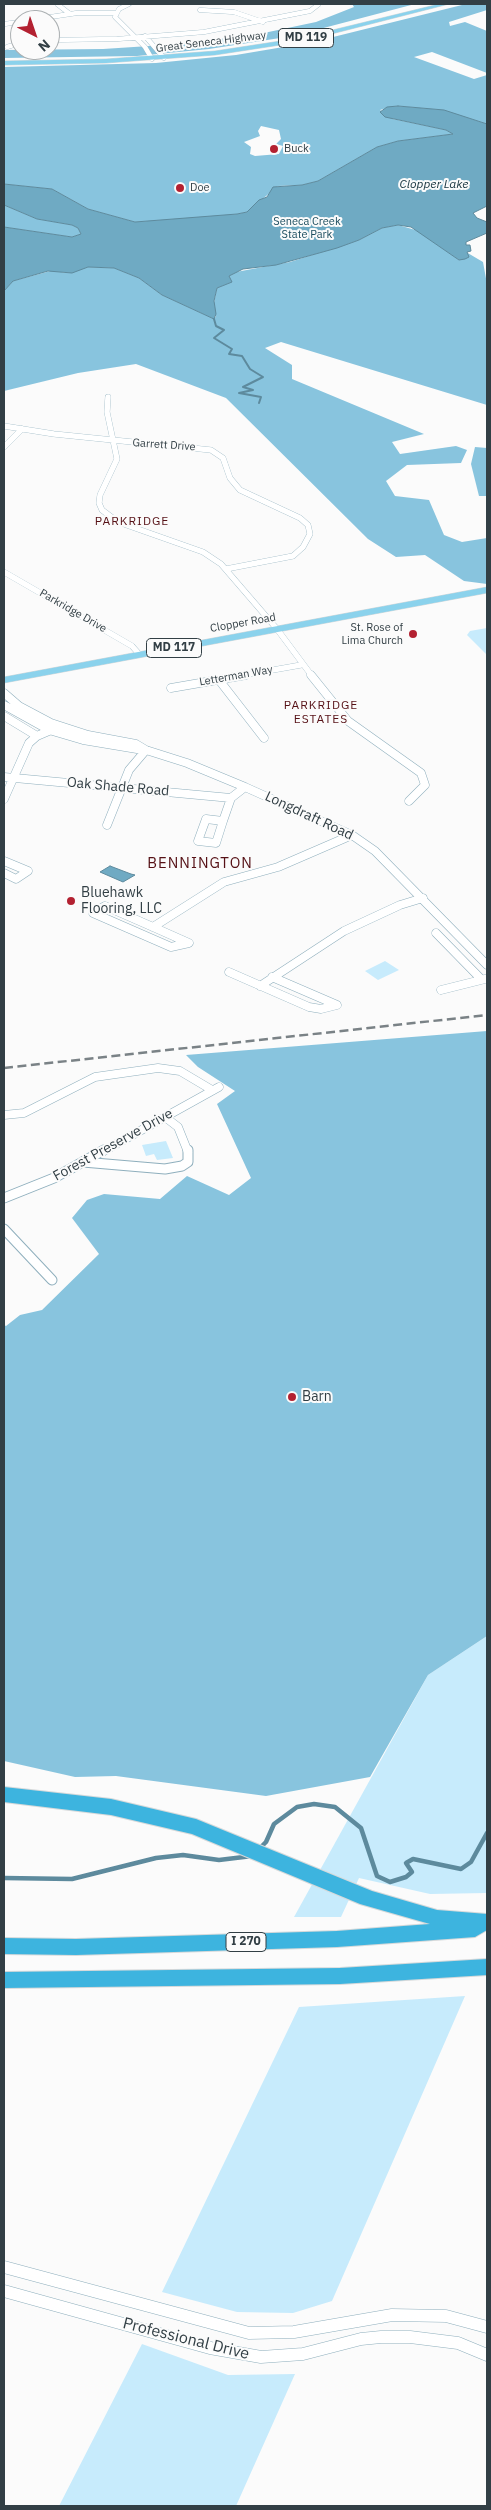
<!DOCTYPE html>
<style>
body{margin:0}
#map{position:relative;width:491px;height:2510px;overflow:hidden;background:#fbfbfb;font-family:"IBM Plex Sans",sans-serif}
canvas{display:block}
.frame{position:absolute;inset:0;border:5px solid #323f45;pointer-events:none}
.north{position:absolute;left:10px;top:10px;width:50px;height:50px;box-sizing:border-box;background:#fbfbfb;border:1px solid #abb0b2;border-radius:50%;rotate:139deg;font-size:14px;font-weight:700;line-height:20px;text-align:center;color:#323f45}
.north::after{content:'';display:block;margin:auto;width:18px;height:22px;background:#b32131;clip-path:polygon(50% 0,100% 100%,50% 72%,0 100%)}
</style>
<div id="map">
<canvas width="491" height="2510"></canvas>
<div class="frame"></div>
<div class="north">N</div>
</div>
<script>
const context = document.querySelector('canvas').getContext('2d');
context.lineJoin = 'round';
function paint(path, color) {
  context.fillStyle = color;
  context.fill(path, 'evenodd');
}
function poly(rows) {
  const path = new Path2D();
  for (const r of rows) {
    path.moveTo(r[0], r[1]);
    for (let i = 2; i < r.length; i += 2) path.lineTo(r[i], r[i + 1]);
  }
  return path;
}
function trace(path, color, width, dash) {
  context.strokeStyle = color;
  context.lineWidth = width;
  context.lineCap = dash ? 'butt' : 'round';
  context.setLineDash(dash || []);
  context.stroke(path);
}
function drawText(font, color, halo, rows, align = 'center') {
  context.font = font + ' "IBM Plex Sans",sans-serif';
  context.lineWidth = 4;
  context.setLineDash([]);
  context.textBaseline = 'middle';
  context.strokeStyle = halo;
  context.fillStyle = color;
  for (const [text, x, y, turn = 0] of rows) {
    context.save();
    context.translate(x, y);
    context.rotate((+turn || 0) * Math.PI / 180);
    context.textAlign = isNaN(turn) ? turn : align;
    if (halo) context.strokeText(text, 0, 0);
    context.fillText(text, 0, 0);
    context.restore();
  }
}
const green = poly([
 [487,628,487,654,486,654,467,635,470,631],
 [385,961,399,970,378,980,365,971],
 [166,1141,173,1158,157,1160,154,1154,146,1156,142,1145],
 [487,1636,487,1893,430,1894,359,1878,341,1917,294,1917,428,1675],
 [465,1996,332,2301,293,2313,237,2312,162,2292,299,2007],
 [142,2344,228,2375,295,2374,236,2506,59,2506]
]);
const forest = poly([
 [352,4,415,4,293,36,209,49,137,56,4,58,4,50,103,49,180,44,259,34,316,22,354,7],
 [466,4,487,4,487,10,449,22,450,26,465,22,487,31,487,73,432,52,414,57,474,79,487,75,487,124,440,110,398,106,383,109,380,110,393,119,446,130,453,134,398,141,377,147,318,181,302,185,278,186,247,212,222,217,135,222,88,209,52,189,4,184,4,67,156,63,236,55,313,42],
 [261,126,279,130,281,139,276,144,283,146,279,154,255,156,250,154,251,147,244,142,260,136,258,131],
 [4,205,37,219,72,225,78,228,81,234,72,237,4,227],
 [398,225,419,231,459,260,466,252,483,262,487,284,487,405,281,342,265,348,292,365,292,379,424,434,392,442,400,454,456,446,467,450,461,463,407,465,386,481,395,496,429,500,444,535,462,542,487,538,487,584,464,581,425,555,396,557,368,539,226,398,136,364,78,373,4,391,4,291,13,281,54,270,65,273,88,267,114,268,139,278,162,295,212,318,216,317,213,308,217,288,231,282,229,276,236,272,290,262,359,240,382,228],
 [475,447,487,448,487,496,479,496,471,464],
 [487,1031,487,1636,428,1675,370,1777,266,1796,116,1776,75,1777,4,1761,4,1325,6,1326,20,1315,42,1310,99,1254,72,1218,87,1200,104,1194,160,1199,187,1176,229,1195,251,1178,217,1104,235,1091,198,1067,186,1055]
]);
const water = poly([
 [398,106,444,110,487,124,487,206,473,213,477,218,487,222,487,233,466,242,466,245,470,245,471,251,467,252,469,257,465,259,459,260,411,227,398,225,382,228,359,240,337,248,276,265,243,269,229,276,232,282,217,288,214,301,216,314,214,319,162,295,139,278,114,268,88,267,72,273,48,271,13,281,4,291,4,227,72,237,81,234,78,228,72,225,37,219,4,205,4,184,52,189,88,209,135,222,237,214,247,212,259,200,267,197,273,187,302,185,318,181,377,147,398,141,453,134,446,130,385,117,380,112,387,107,398,106],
 [110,866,131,874,135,875,123,882,100,872,110,866]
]);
const streamFar1 = poly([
 [214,319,216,326,224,330,214,338,232,349,229,354,242,356,250,369,263,377,243,387,253,390,239,393,261,397,259,403]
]);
const stream = poly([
 [260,1848,266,1842,274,1824,297,1807,314,1804,335,1807,361,1828,377,1876,390,1882,406,1877,412,1872,406,1863,413,1859,461,1869,471,1862,487,1833],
 [4,1878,72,1879,156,1858,183,1855,219,1860,252,1856]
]);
const streetFar4 = poly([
 [57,4,70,14],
 [129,4,119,9,115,17,145,47,152,59],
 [200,10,234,12,263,22],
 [30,20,77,13,116,13],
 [4,24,20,22],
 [145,36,164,58],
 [50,40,117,39,204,32,310,11,319,4],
 [7,47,20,43]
]);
const streetFar3 = poly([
 [108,397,107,412,117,459,100,495,99,503,102,510,118,522,203,552,221,564,277,629,312,676],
 [4,426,54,434,211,450,223,458,230,478,240,490,300,518,308,525,310,534,303,547,293,556,226,569],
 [4,447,22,429],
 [4,572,132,646,139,654],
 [239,676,301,665]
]);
const streetFar2 = poly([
 [311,675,348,721,421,773,425,785,409,801],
 [219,680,264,738],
 [171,688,246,675],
 [4,693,19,706,51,723,88,735,136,744,146,750,187,763,245,787,352,835,375,851,487,965],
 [4,705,49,730,83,740,143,750],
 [4,716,37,736],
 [4,777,231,798],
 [4,799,29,743,37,736,51,730],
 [206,819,223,821,216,843,198,841,206,819],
 [223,821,231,798,245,787],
 [107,825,129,770,146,750],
 [4,861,28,871,16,879,4,873],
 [105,906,153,927,189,943,171,947,93,913,105,906],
 [153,927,224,882,278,867,352,835],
 [436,933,481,979],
 [229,972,309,1007,321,1009,337,1005,272,977],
 [260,986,344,931,400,905,423,898],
 [441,990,485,979],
 [4,1115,24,1113,95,1077,158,1068,180,1071,212,1090],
 [165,1117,178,1127,188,1152],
 [102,1152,219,1087]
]);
const streetFar1 = poly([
 [83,1162,165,1169,182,1166,188,1162,188,1150],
 [4,1198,54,1178,104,1150],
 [4,1229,52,1280]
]);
const street = poly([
 [4,2267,249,2333,294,2332,392,2315,446,2316,487,2327],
 [4,2291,210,2348,261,2357,303,2354,361,2339,381,2337,410,2337,458,2343,487,2355]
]);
const primary = poly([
 [439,4,449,4,300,42,215,55,106,63,4,65,4,61,106,59,215,51,300,38,439,4],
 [487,587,487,593,4,683,4,677,487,587]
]);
const highway = poly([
 [4,1787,111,1799,196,1819,372,1891,437,1910,487,1914,487,1930,475,1937,337,1947,76,1955,4,1954,4,1938,76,1939,337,1931,430,1924,360,1904,192,1834,111,1815,4,1802,4,1787],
 [487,1959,487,1975,340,1984,4,1988,4,1972,340,1968,487,1959]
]);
const rail = poly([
 [4,1068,487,1015]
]);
const markers = [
 [274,149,5,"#b32131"],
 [180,188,5,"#b32131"],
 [413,634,5,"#b32131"],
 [71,901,5,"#b32131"],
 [292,1397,5,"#b32131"]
];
const farStreetnames = [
 ["Great Seneca Highway",211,42,-7],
 ["Garrett Drive",164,445,4],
 ["Parkridge Drive",73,611,30],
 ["Clopper Road",243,623,-10],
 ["Letterman Way",236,676,-10]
];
const farPoinames = [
 ["Buck",284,149],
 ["Doe",190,188],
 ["St. Rose of",403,628,"right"],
 ["Lima Church",403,641,"right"]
];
const farParknames = [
 ["Seneca Creek",307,222],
 ["State Park",307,235]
];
const shields = [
 [306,38,55],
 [174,648,55],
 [246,1942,40]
];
const shieldNames = [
 ["MD 119",306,38],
 ["MD 117",174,648],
 ["I 270",246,1942]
];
const farWaternames = [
 ["Clopper Lake",434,185]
];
const farNeighbourhoodnames = [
 ["PARKRIDGE",132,522],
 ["PARKRIDGE",321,706],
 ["ESTATES",321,720]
];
const streetNames = [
 ["Oak Shade Road",118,787,5],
 ["Longdraft Road",309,816,25],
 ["Forest Preserve Drive",113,1145,-29]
];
const poiNames = [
 ["Bluehawk",81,893],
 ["Flooring, LLC",81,909],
 ["Barn",302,1397]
];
const neighbourhoodNames = [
 ["BENNINGTON",200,864]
];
const nearStreetnames = [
 ["Professional Drive",186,2339,14]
];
paint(green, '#c7ebfc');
paint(forest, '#88c4de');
paint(water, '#6faac3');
trace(water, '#5d8a9d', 1);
trace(streamFar1, '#5d8a9d', 2);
trace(stream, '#5d8a9d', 4.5);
trace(streetFar4, '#8fafbd', 5);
trace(streetFar3, '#8fafbd', 6);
trace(streetFar2, '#8fafbd', 9);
trace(streetFar1, '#8fafbd', 11);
trace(street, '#8fafbd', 13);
trace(primary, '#d6d9da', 1);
trace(highway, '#d6d9da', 2);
trace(streetFar4, '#fff', 4.5);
trace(streetFar3, '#fff', 5.5);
trace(streetFar2, '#fff', 8);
trace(streetFar1, '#fff', 9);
trace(street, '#fff', 12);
paint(primary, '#8bd2ec');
paint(highway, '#3db4df');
trace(rail, '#7a8286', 2.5, [9, 4.5]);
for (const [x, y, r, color] of markers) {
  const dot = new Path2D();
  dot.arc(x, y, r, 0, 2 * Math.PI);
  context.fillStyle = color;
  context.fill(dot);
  trace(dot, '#fbfbfb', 2);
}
drawText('11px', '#323f45', '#fbfbfb', farStreetnames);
drawText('11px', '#323f45', '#fbfbfb', farPoinames, 'left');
drawText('11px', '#194b5d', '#fbfbfb', farParknames);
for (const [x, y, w] of shields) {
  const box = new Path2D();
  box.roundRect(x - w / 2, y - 9.5, w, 19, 4);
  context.fillStyle = '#fbfbfb';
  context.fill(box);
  trace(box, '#323f45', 1);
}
drawText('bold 12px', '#323f45', null, shieldNames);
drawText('italic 12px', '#15323d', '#fbfbfb', farWaternames);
context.letterSpacing = '1px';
drawText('12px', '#561116', '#fbfbfb', farNeighbourhoodnames);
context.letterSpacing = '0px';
drawText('14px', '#323f45', '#fbfbfb', streetNames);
drawText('14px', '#323f45', '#fbfbfb', poiNames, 'left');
context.letterSpacing = '1px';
drawText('15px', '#561116', '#fbfbfb', neighbourhoodNames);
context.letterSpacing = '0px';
drawText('16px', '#323f45', '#fbfbfb', nearStreetnames);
</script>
